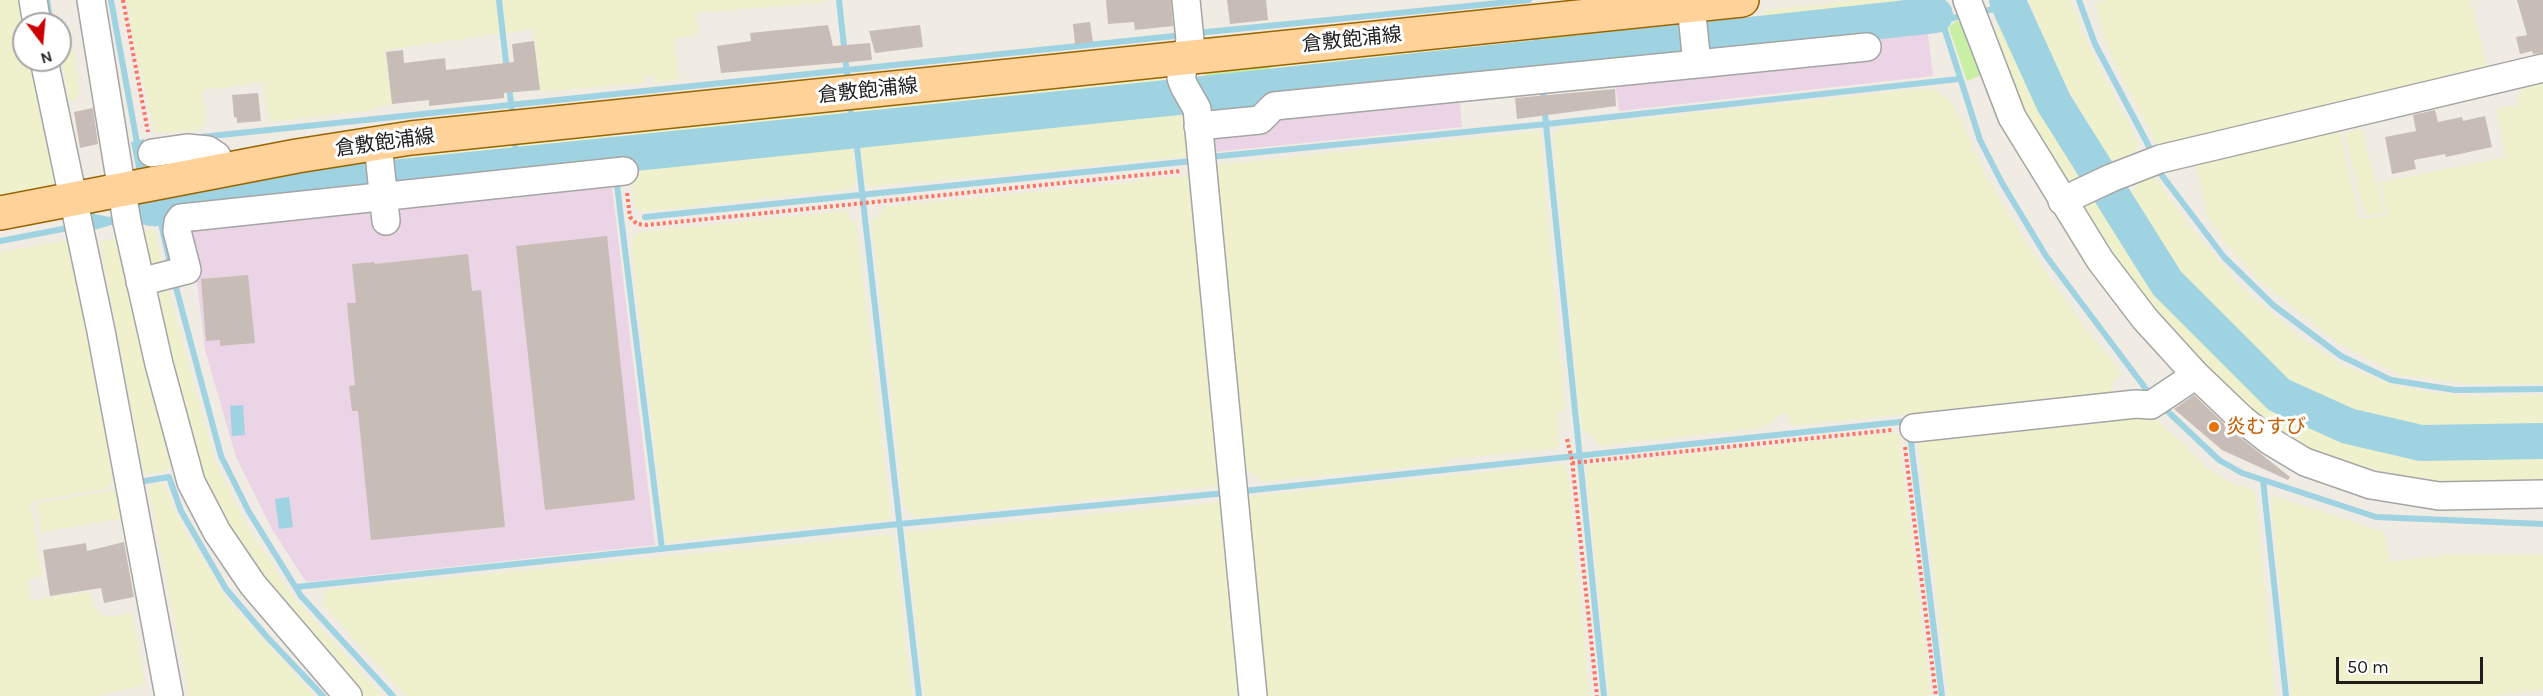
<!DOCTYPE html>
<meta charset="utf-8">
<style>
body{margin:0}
#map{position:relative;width:2543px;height:696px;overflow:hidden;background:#f0ebe3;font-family:Karla,sans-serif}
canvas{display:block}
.north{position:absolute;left:12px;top:12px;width:60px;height:60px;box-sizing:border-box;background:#fff;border:2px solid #a5a5a5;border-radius:50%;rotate:164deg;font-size:16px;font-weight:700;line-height:24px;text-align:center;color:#1e1e1e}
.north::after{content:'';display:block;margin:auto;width:21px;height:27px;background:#cc0002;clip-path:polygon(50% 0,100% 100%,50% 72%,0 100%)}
.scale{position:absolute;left:2336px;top:657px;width:147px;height:27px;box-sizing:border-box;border:3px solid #1e1e1e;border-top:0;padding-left:8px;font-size:18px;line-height:21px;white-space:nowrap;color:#1e1e1e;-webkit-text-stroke:4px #fff;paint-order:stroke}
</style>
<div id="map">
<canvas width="2543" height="696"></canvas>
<div class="north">N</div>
<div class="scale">50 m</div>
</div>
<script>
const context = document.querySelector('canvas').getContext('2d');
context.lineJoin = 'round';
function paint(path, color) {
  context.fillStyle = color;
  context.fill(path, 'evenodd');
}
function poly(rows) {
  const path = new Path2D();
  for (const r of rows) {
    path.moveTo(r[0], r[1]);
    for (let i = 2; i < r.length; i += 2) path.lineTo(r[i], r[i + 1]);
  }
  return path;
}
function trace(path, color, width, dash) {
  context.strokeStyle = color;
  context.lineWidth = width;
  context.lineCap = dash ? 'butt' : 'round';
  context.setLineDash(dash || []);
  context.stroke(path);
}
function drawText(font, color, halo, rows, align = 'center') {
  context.font = font + ' Karla,"Noto Sans JP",sans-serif';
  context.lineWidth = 6;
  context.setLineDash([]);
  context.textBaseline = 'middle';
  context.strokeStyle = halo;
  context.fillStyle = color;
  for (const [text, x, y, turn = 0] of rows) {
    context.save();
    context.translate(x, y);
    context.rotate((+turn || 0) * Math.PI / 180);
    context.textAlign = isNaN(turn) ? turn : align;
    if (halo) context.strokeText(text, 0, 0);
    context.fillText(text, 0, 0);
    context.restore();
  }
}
const industrial = poly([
 [1927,27,1933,76,1619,111,1615,81,1545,70],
 [1495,71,1459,95,1462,127,1214,152,1206,100],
 [611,179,655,545,306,582,272,529,236,457,205,350,190,223]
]);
const farmland = poly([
 [0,0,23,0,24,60,34,60,58,183,0,195],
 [127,0,826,0,826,2,696,13,698,36,674,38,679,80,655,83,654,77,650,75,645,77,644,83,541,92,534,29,384,50,392,104,378,107,376,110,269,122,263,82,202,90,206,123,201,130,155,133,134,42],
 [1860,0,1898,0,1898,11,1766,25,1764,10],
 [2029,0,2071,0,2083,35,2139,145,2134,153,2136,160,2112,165,2069,91,2041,32],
 [2102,0,2470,0,2487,67,2486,72,2158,146,2116,67,2103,35,2095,3],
 [69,25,80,93,77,98,69,101,60,51,60,27],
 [2000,28,2010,35,2043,104,2083,170,2080,176,2084,186,2073,191,2020,107,1992,32],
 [1534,36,1535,49,1303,73,1301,58],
 [1298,58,1299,72,1274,75,1272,61],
 [1161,76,1175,91,856,124,854,106],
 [2543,83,2543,384,2471,384,2400,375,2373,362,2338,343,2259,280,2224,242,2207,215,2196,162,2340,130,2359,219,2387,216,2381,182,2506,157,2497,113,2499,108,2518,105,2520,88],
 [1920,89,1933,89,1948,99,1957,111,1986,176,2025,242,2075,314,2122,374,2113,381,2112,392,1793,426,1789,423,1787,413,1778,415,1775,420,1762,428,1598,446,1597,441,1581,428,1553,134,1564,127],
 [846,106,848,123,641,144,633,138,631,127],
 [1176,111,1182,114,1185,119,1189,156,1184,157,866,187,865,182,861,147,862,144,868,142],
 [2362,129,2375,182,2378,182,2384,213,2365,216,2345,133],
 [609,131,614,139,616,148,519,157,517,140],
 [1540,131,1565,409,1559,413,1559,443,1555,449,1452,459,1442,464,1262,482,1244,465,1214,165],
 [510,141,512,157,399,168,408,153],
 [846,144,850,144,852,149,856,185,849,189,641,212,634,206,632,171,636,170,635,164],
 [349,161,364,174,170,198,168,192],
 [1192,176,1222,475,1216,486,915,518,904,506,872,220,881,214,883,207,1133,182,1143,179],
 [2154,176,2192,229,2241,287,2300,337,2343,366,2385,382,2419,391,2484,397,2539,395,2543,397,2543,425,2456,429,2406,425,2310,395,2287,380,2180,273,2132,198,2131,192,2140,183],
 [2088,196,2099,206,2103,204,2157,288,2261,395,2286,414,2310,424,2382,448,2422,454,2543,454,2543,481,2464,483,2382,473,2311,451,2283,436,2244,405,2148,302,2117,260,2079,200],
 [845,211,850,220,856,222,891,520,735,534,666,543,631,242,634,236,638,232],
 [154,229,164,270,151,273,141,232],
 [117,238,171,469,161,473,144,474,100,242],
 [69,240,113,480,108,488,30,502,42,575,28,579,30,601,89,592,95,609,106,617,132,614,146,686,100,694,100,696,0,696,0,252],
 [166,282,214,458,246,525,296,601,382,696,361,696,256,573,224,516,203,473,154,285],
 [2152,417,2181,441,2206,467,2231,483,2255,490,2275,696,1949,696,1917,433,2018,421],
 [1893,433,1899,435,1931,696,1609,696,1586,465],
 [1563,464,1568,473,1590,696,1263,696,1244,497],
 [164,483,176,515,228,601,315,696,189,696,148,486],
 [115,490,121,519,41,532,37,503],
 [2273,496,2384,532,2389,562,2453,554,2543,554,2543,690,2489,696,2292,696,2271,501],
 [1221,502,1225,513,1242,696,925,696,906,532],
 [893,534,912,696,406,696,321,603,325,597,325,590]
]);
const grass = poly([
 [1957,21,1963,23,1985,74,1967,81,1950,31,1949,26],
 [1630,26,1634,29,1631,39,1541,50,1540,35],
 [1270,61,1272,78,1229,83,1207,84,1201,82,1203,76,1211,71]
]);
const water = poly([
 [144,139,146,160,167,223,154,227,152,219,146,215,87,232,85,221,91,209,95,214,109,217,144,209,131,142],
 [243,405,245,435,232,436,230,406],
 [289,497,293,527,279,529,275,499]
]);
const stream = poly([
 [47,0,51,24],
 [111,0,138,148],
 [499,0,507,71],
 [839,0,847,74],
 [1906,0,1909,16],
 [2079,0,2095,44,2153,154],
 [1985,11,2010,5],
 [1935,15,1943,24,1980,140,2002,183,2046,256,2152,397],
 [1940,21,1957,17],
 [1197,33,1529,0],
 [1537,38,1541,72],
 [1542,85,1604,696],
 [509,87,512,110],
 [850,106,852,130],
 [855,130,919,696],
 [201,137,1184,35],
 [515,142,517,165],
 [1210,157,1547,124,1959,79],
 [2157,169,2224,257,2273,305,2341,356,2391,380,2455,390,2543,389],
 [616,177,662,549],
 [645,217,1192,161],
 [160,219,171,267],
 [0,241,73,227],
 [174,280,221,456,249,512,301,596,393,696],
 [2162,406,2219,460,2242,473,2376,517,2543,524],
 [1910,434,1942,696],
 [2263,480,2286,696],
 [139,482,169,477,181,511,226,589,267,637,323,696],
 [1244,491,1909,421],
 [296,587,899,524,1226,493]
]);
const river = poly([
 [2007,0,2054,103,2167,283,2279,395,2348,426,2421,443,2543,441],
 [151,208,363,181,1177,97,1935,15]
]);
const building = poly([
 [1106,0,1171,0,1173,26,1135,30,1134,22,1108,24],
 [1227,0,1266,0,1268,20,1230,24],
 [2517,0,2543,0,2543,53,2533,54,2532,51,2520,54,2516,37,2527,35],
 [1090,22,1093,42,1075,44,1073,24],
 [828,25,833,46,870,43,872,60,721,73,717,46,751,41,750,33],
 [920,25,923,47,875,53,869,31],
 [534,41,540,90,504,93,504,98,429,106,429,100,392,104,386,52,403,50,404,63,445,58,446,70,514,62,512,44],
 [1615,89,1616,106,1517,119,1515,98],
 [258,93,261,121,237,123,237,118,234,117,232,95],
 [93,108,98,144,80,148,74,112],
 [2435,110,2438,122,2462,117,2463,121,2485,116,2492,147,2446,157,2445,154,2414,160,2416,169,2392,174,2385,137,2416,131,2413,115],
 [607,236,635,500,545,510,516,246],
 [468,254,472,291,481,290,505,527,371,540,358,411,352,411,349,386,355,385,347,303,356,303,352,264,374,262,375,264],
 [248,275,255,343,220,346,220,340,206,341,201,279],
 [2194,395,2232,431,2290,477,2288,480,2222,450,2174,409],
 [124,542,134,597,104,603,101,588,50,596,43,550,86,543,87,551]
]);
const path = poly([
 [123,0,148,132],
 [627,193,630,217,637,224,647,225,1181,171],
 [1567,439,1572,460,1597,696],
 [1905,447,1936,696],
 [1572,463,1892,430]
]);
const minor = poly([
 [33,0,37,24],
 [91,0,127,222,159,364,191,482,217,532,253,585,348,696],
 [1186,0,1190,40,1181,78,1184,86,1197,109,1253,696],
 [1967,0,2012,117,2100,260,2145,319,2196,375,2242,419,2270,441,2305,462,2371,485,2439,496,2543,494],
 [44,60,101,331,169,696],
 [1697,64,1867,47],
 [1198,126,1260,120,1274,106,1697,64,1691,5],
 [378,144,386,221],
 [152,153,187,148,208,150,217,156,223,170],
 [2062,201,2111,178,2160,159,2543,68],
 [140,282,187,270,177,231,178,222,181,218,624,171],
 [1914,428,2136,404,2151,405,2196,375]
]);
const major = poly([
 [0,213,297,156,411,138,1742,0]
]);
const markers = [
 [2214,427,6,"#e8710a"]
];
const streetNames = [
 ["倉敷飽浦線",1352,40,-6],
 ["倉敷飽浦線",868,91,-6],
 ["倉敷飽浦線",385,143,-8]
];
const foodNames = [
 ["炎むすび",2226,427]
];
paint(industrial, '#ead4e6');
paint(farmland, '#eef1cc');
paint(grass, '#c9efa4');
paint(water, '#9fd3e2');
trace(stream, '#9fd3e2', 6);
trace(river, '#9fd3e2', 36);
paint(building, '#c8bdb6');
trace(minor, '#a5a5a5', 30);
trace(major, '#986400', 36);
trace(path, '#ff7365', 4, [3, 3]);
trace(minor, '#fff', 27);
trace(major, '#ffd299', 33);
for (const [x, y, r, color] of markers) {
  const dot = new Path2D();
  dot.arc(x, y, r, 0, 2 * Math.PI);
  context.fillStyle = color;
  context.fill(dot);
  trace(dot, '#fff', 2);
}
drawText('20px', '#1e1e1e', '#fff', streetNames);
drawText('20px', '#c56008', '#fff', foodNames, 'left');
</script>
